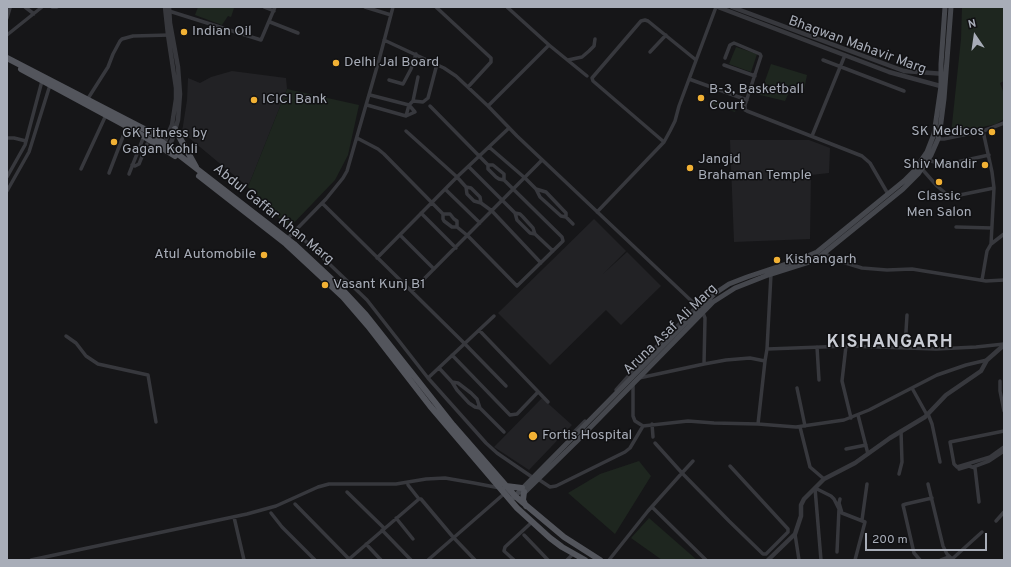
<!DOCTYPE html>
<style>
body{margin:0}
#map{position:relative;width:1011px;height:567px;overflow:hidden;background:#161618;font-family:Overpass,sans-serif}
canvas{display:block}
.frame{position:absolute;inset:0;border:8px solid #a8adb8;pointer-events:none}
.north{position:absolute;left:955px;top:16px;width:40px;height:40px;-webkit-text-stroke:3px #111113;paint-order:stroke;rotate:347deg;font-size:11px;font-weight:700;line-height:16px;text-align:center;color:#a8adb8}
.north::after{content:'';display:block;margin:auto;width:14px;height:18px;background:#a8adb8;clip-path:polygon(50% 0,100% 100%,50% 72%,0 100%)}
.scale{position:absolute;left:865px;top:533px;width:122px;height:18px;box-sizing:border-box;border:2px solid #a8adb8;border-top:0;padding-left:5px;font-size:12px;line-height:14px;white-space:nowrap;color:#a8adb8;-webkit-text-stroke:3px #111113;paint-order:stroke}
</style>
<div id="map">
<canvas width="1011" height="567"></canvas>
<div class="frame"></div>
<div class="north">N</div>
<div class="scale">200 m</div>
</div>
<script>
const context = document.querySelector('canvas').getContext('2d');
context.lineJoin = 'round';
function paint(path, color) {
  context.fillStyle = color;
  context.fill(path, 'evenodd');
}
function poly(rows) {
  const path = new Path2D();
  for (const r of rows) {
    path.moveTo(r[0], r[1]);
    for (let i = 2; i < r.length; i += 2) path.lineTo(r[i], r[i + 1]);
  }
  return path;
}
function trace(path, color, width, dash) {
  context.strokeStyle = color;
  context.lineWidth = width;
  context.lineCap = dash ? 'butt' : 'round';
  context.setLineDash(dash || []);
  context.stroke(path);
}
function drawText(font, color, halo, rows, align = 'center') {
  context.font = font + ' Overpass,sans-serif';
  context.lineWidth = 3;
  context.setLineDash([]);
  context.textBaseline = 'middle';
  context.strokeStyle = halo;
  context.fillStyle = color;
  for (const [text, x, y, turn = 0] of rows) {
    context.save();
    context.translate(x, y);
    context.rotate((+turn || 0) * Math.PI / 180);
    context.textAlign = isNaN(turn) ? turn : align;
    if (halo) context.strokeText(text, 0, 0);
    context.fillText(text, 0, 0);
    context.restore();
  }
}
const built = poly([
 [232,71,286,78,287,89,248,187,182,132,187,100,188,78,200,83,211,77],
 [730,140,809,140,830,148,829,173,811,175,810,239,734,242],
 [594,219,626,251,603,274,627,252,661,286,621,325,606,310,550,365,498,313],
 [542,398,572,425,529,470,494,447]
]);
const green = poly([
 [198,7,232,7,234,8,231,17,228,16,222,25,195,15],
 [962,7,1004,7,1004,81,1000,83,1004,94,1004,119,996,124,951,134,961,39],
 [736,47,757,54,751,72,729,64],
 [771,64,807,75,803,95,790,90,785,101,760,95],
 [287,89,359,105,348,155,335,180,289,228,248,187],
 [711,99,737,107,735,112,709,103],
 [639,461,651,476,615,534,568,493,600,474],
 [649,518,697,560,662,560,631,538]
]);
const minor = poly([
 [25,7,34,14],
 [52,7,57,7],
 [264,7,274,11],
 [365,7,391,15],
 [436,7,491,58,491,62,468,87],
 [507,7,549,45,587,76],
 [169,11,261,40,275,7],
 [7,18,10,8],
 [270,22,298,33],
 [7,35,42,7],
 [384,40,444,68,456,76,488,106,517,136,700,309,703,313,705,318,704,364],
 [650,52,666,35],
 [725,58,730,45,734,43,760,54,761,56,745,105,745,110,747,111,862,156,870,163,888,194],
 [568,60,582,57,589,51,594,46,595,39],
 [823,60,904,91],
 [724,65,755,76],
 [689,79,747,100],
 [389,80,403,84,411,69,416,54],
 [87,100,108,67,113,54,120,41,122,39,133,36,170,35],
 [413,101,423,102,428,98,437,64],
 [367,105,406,116,415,112,409,105,370,95],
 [430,106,488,165,488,169,496,177,499,179,504,180],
 [488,106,549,45],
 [406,116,409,105,413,101,418,77],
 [406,131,457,177,466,187,471,188,480,197,481,203],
 [812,136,845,55],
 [7,138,14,138,26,141],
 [357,138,378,149,384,154,443,214,450,214,454,219,457,221,457,227],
 [938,139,944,139,963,135,983,131,1004,123],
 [664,142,593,81,592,78,641,21,645,20,648,21,696,60],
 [489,147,525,178,536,189,540,197,561,216,566,217],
 [928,160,941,164,948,164,989,155],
 [132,165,135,166,139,164,147,144],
 [469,167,515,213,520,214,523,217,533,228,535,234,553,251],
 [81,169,106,115],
 [922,169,937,186,950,197,994,188],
 [109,173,127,126],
 [129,174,144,136],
 [7,177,25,145,42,81],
 [466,187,467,194,474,201,481,203,492,211,541,263],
 [445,189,480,223],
 [536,189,546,192,566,213,566,217,573,224],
 [7,191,29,152,50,85],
 [322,203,464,343,506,386],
 [597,212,664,142,670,131,675,121,679,106,716,7],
 [421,213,456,248],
 [515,213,517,220,530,233,535,234],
 [443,214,443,219,444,221,452,227,457,227,468,236,517,286,563,241,562,237,504,180,504,174,493,165,488,165],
 [956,227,992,228],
 [295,231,367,300,428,378,486,443,497,453,532,477],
 [400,235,434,269],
 [287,239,326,199,343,178,347,171,379,60,393,7],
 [991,244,1004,234],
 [824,252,829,256,839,261,862,268,887,270,912,269,986,281,1004,280],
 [377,258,457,177,509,128],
 [982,280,987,251,991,244,994,188,992,172,983,131],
 [412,291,542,160],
 [479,330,548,402],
 [66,336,76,343,86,356,98,364,148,375,156,422],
 [846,346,842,381,851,418],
 [817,347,819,380],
 [905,348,907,315],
 [767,349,849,346,936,349,976,347,1004,344],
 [452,355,510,415,517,414,538,392],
 [765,361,767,349,771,274],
 [439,368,452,382,457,390,469,403,475,407,480,408],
 [428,378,494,316],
 [639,378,704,364,726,360,750,358,765,361,758,424],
 [1000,381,1000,391,1004,411],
 [452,382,458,383,471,393,477,399,480,408,504,432],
 [633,384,633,416,635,421,643,426],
 [797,388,805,426],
 [912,388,927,415],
 [616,390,640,363,697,306],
 [928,414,932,424,940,462],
 [858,415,868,454],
 [652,424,653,437],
 [800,427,810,467,824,479],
 [1004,431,950,442,954,464,957,467,990,457,1004,447],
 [573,433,585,421],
 [655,443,682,473,693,461],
 [846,449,866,445],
 [973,467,989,461,1004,451],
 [959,469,969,466,975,468,979,502],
 [899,474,902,462,901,431],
 [538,479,550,487,556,486,625,452,630,448,643,426,688,421,714,423,758,424,796,427,844,420,869,410,937,375,966,365,987,360],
 [928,484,943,546,947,554,953,560],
 [408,485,419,499],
 [815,488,831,496,834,499,839,509,837,552],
 [815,488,821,560],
 [347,492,384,528],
 [840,499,839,503,842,513,865,522,855,560],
 [295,504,350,560],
 [652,507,706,560],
 [271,513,282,527,315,560],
 [234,517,244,560],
 [396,518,413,539],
 [862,520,867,484],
 [996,521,1004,512],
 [382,530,411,560],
 [795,534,799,560],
 [524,535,548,560],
 [366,544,381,560],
 [31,560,247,514,276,506,318,487,329,484,396,484,426,479,445,478,474,483,500,488],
 [348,560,419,499,421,499,453,537,475,560],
 [428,560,505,493],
 [514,560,504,551,505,547,532,522],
 [567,560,573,554],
 [609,560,648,511,682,473,729,521,763,554,766,554,788,532,788,529,730,466],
 [920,560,914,553,903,505,906,504,932,498],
 [941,560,949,557],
 [951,560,982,532]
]);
const tertiary = poly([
 [718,7,889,72,944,87],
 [732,7,904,71,945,74],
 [163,146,172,125,176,99,176,88,168,35,165,7],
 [168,148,172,140,178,120,180,94,178,67,170,23,169,7],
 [768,560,795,534,801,516,801,505,804,499,824,479,855,463,890,438,925,417,946,395,981,371,987,360,1004,345]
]);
const secondary = poly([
 [523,494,579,439,713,302,735,288,768,275,809,262,818,258,903,189,918,174,931,155,938,139,940,130,944,99,951,7],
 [513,498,714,294,729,284,747,277,801,259,817,252,904,181,914,171,927,152,934,134,941,86,941,64,945,7]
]);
const primary = poly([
 [7,58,148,131,294,244,339,286,366,315,453,425,515,496,564,537,600,560],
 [21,69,132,129,175,156],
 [175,129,196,167],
 [199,176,286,244,343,297,368,326,430,406,517,508,550,538,562,547,585,560],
 [506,486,522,488],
 [524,492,523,500,526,506]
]);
const markers = [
 [184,32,4,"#f2b134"],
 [336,63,4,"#f2b134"],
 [701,98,4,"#f2b134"],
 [254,100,4,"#f2b134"],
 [992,132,4,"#f2b134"],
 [114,142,4,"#f2b134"],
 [985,165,4,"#f2b134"],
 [690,168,4,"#f2b134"],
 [939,182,4,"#f2b134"],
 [264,255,4,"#f2b134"],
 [777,260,4,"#f2b134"],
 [325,285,4,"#f2b134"],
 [533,436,5,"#f2b134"]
];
const poiNames = [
 ["Indian Oil",192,32],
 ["Delhi Jal Board",344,63],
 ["B-3, Basketball",709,90],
 ["Court",709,106],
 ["ICICI Bank",262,100],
 ["SK Medicos",984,132,"right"],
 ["GK Fitness by",122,134],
 ["Gagan Kohli",122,150],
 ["Jangid",698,160],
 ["Brahaman Temple",698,176],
 ["Shiv Mandir",977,165,"right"],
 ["Classic",939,197,"center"],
 ["Men Salon",939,213,"center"],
 ["Atul Automobile",256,255,"right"],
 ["Kishangarh",785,260],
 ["Vasant Kunj B1",333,285],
 ["Fortis Hospital",542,436]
];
const streetNames = [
 ["Bhagwan Mahavir Marg",857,46,20],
 ["Abdul Gaffar Khan Marg",273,215,39],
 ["Aruna Asaf Ali Marg",671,330,-44]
];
const districtNames = [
 ["KISHANGARH",890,343]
];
paint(built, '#222225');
paint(green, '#1e261f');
trace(minor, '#37383d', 3.5);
trace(tertiary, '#37383d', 4.5);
trace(secondary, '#45474d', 5);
trace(primary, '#53555c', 6);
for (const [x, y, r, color] of markers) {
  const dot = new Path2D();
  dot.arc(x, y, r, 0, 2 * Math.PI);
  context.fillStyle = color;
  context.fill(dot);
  trace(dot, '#111113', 1.5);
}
drawText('14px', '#a8adb8', '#111113', poiNames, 'left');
drawText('14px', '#a8adb8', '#111113', streetNames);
context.letterSpacing = '1px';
drawText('bold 18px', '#c9ccd4', '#111113', districtNames);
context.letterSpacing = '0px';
</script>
